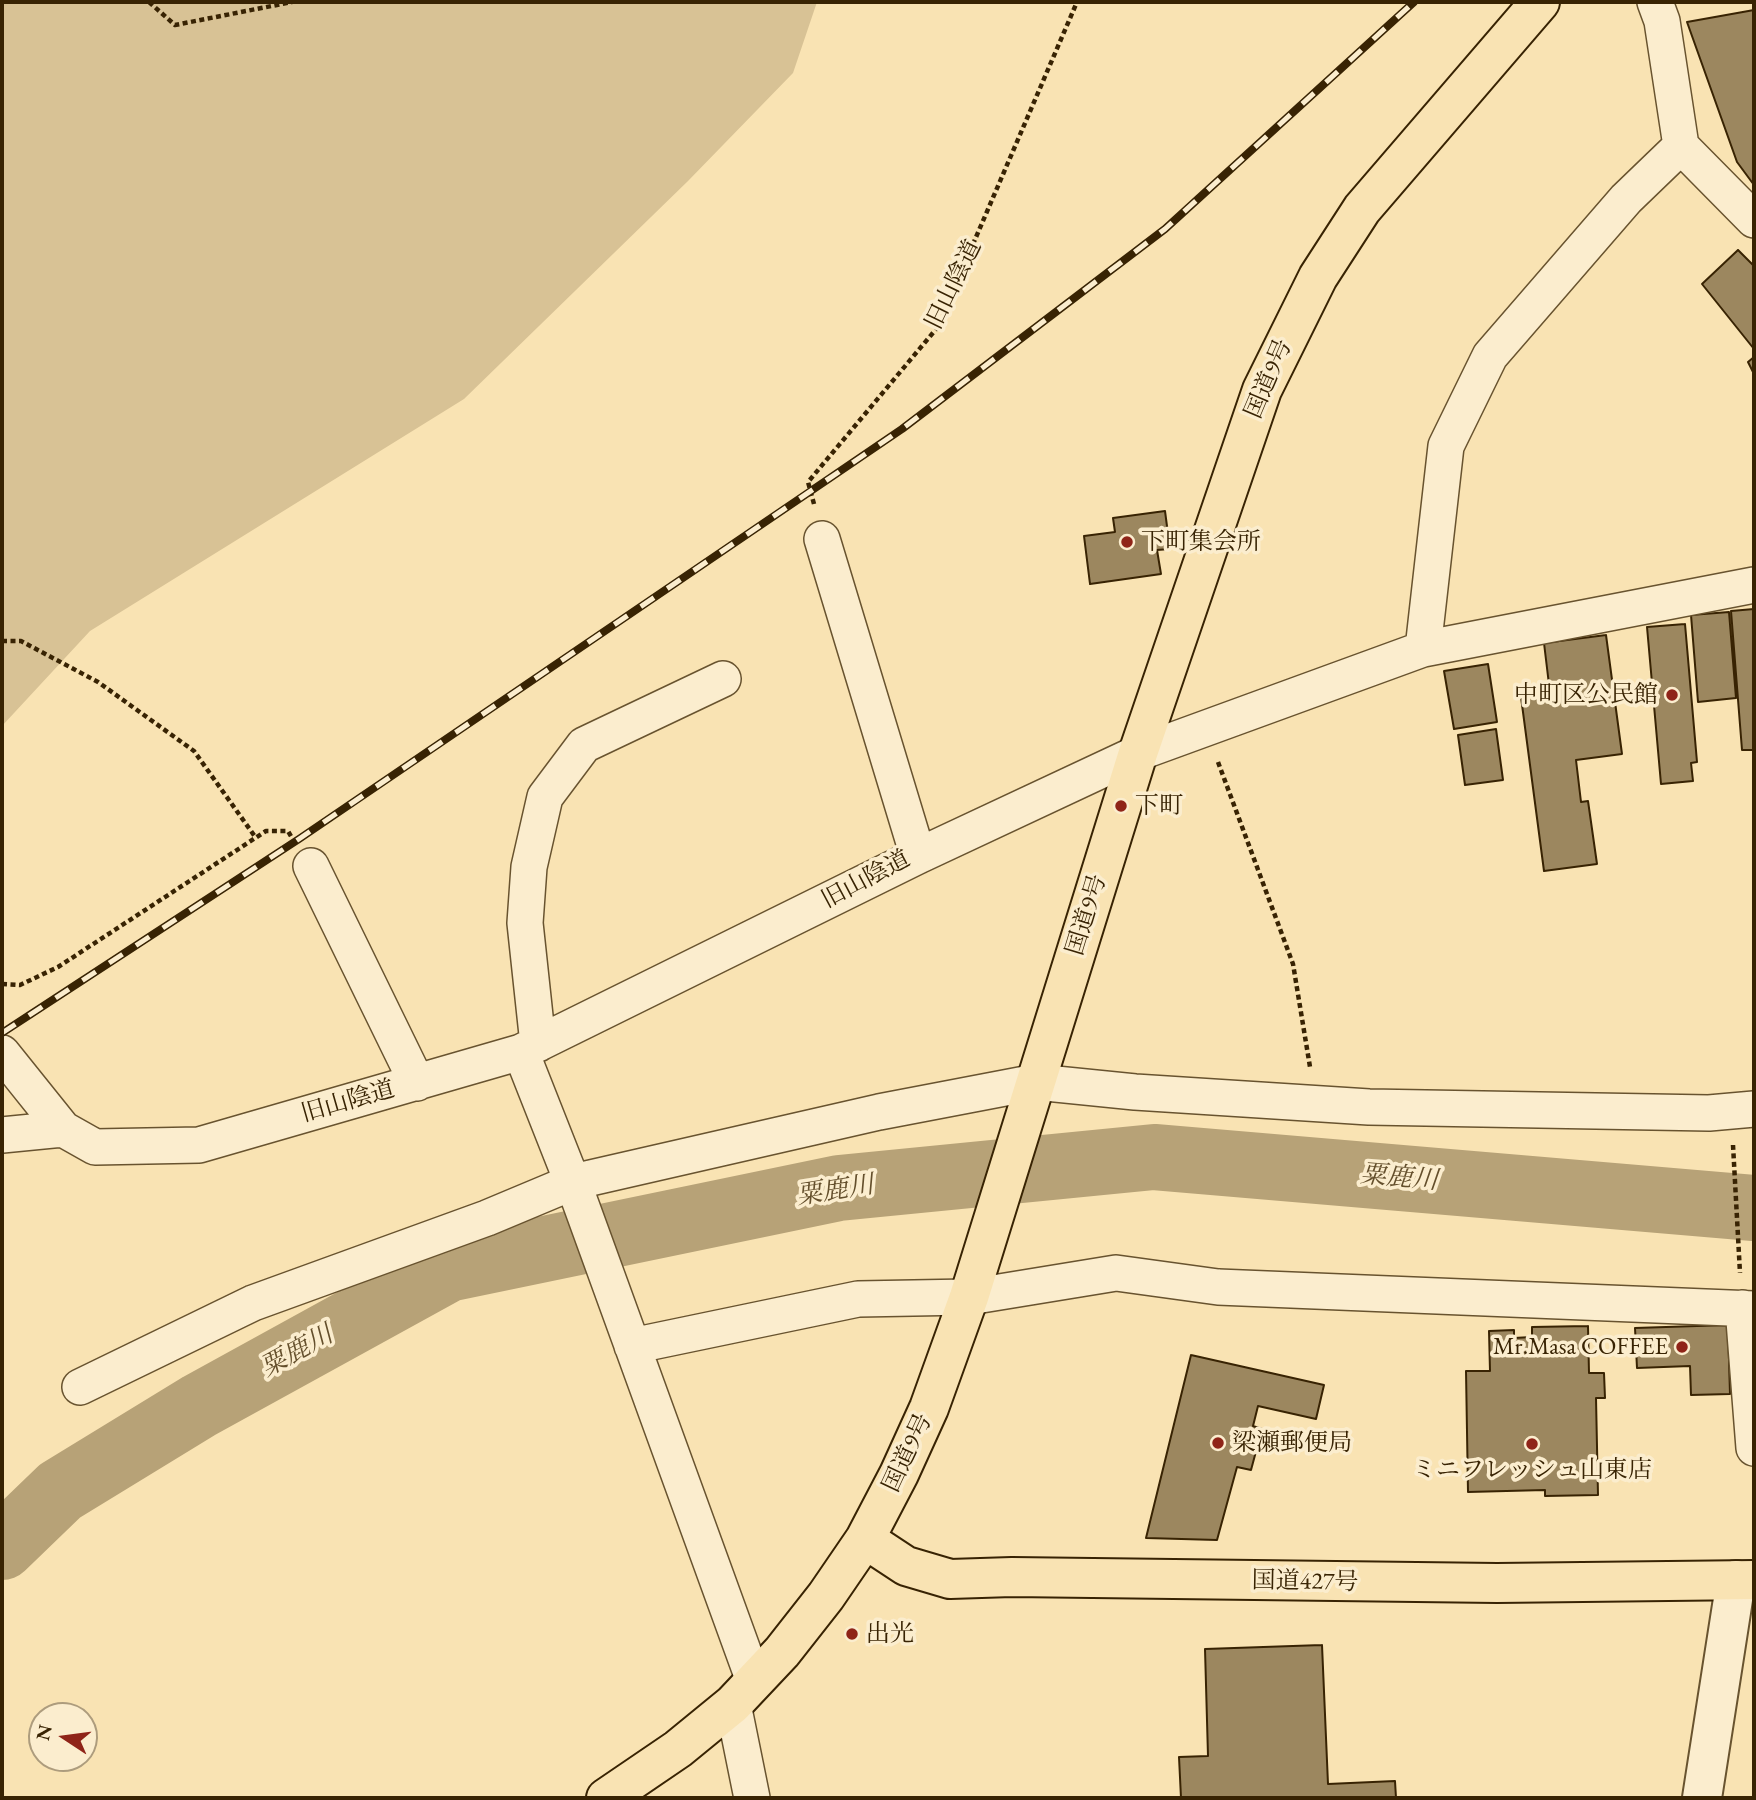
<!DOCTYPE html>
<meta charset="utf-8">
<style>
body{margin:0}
#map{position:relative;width:1756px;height:1800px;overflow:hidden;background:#f9e3b3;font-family:"EB Garamond",serif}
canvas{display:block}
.frame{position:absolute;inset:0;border:4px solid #382303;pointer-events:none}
.north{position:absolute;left:28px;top:1702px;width:70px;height:70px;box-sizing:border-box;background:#fbedce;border:2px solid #ad9c7d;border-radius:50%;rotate:283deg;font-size:19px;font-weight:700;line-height:28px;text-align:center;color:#382303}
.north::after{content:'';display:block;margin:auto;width:24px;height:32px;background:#8f2418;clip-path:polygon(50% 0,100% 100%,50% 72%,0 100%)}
</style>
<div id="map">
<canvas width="1756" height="1800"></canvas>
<div class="frame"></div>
<div class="north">N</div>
</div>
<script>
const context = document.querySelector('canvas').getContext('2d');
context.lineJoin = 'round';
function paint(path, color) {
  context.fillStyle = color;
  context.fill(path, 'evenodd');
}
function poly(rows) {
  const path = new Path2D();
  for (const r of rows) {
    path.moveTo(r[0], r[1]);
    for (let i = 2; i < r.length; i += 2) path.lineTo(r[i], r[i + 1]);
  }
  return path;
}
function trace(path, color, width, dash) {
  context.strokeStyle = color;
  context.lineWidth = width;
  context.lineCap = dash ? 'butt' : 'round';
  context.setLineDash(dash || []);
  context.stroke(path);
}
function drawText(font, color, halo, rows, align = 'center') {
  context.font = font + ' "EB Garamond","Noto Serif JP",serif';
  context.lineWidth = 7;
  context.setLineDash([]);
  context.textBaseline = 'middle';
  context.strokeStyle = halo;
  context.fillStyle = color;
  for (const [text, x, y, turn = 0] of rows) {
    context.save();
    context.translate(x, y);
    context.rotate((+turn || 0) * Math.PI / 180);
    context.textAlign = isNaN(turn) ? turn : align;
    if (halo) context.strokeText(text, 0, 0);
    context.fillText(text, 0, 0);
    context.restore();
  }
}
const green = poly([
 [2,2,817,2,793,73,688,181,464,399,90,631,2,726]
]);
const river = poly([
 [2,1547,60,1491,199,1406,448,1269,839,1188,1154,1157,1754,1208]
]);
const building = poly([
 [1754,10,1754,185,1737,162,1687,22,1754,10],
 [1738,250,1754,266,1754,349,1702,284,1738,250],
 [1754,357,1754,374,1748,362,1754,357],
 [1165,511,1170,549,1157,550,1161,574,1090,584,1084,536,1115,532,1113,518,1165,511],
 [1754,609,1754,750,1742,750,1731,611,1754,609],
 [1729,612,1736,698,1698,702,1691,615,1729,612],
 [1685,624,1697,762,1691,763,1693,781,1661,784,1647,627,1685,624],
 [1606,635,1622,754,1576,760,1581,802,1588,801,1597,864,1544,871,1521,697,1550,693,1544,643,1606,635],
 [1488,664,1497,722,1454,729,1444,671,1488,664],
 [1496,729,1503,780,1465,785,1458,735,1496,729],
 [1728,1325,1730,1394,1691,1395,1690,1366,1637,1368,1635,1328,1728,1325],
 [1588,1326,1589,1373,1604,1373,1605,1398,1596,1398,1598,1495,1545,1496,1545,1490,1468,1492,1466,1371,1490,1371,1489,1331,1514,1330,1514,1338,1532,1337,1532,1327,1588,1326],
 [1191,1355,1324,1385,1316,1419,1258,1406,1253,1426,1262,1429,1251,1470,1237,1467,1217,1540,1146,1538,1191,1355],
 [1322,1645,1328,1784,1395,1781,1396,1798,1181,1798,1179,1757,1208,1756,1205,1649,1322,1645]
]);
const path = poly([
 [149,2,175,25,292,2],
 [814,504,808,482,937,328,1077,2],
 [2,641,21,641,98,682,194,751,256,838],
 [1218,762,1293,964,1310,1067],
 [2,984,20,985,58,967,266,831,288,831,292,838],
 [1733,1145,1740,1273]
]);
const minor = poly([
 [1655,2,1662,21,1681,146,1754,220],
 [822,539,918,856],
 [1423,649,1446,446,1490,356,1626,199,1681,146],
 [311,866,417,1083],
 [538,1044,525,923,529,867,545,797,584,745,723,679],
 [521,1052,579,1199,754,1681],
 [2,1053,63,1129,95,1147,199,1145,521,1052,918,856,1138,753,1423,649,1754,585],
 [2,1135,63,1129],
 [1743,1308,1754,1448],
 [632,1346,858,1299,969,1297,1116,1273,1218,1287,1754,1309],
 [80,1387,253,1303,487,1218,573,1182,879,1112,1036,1082,1135,1092,1369,1107,1709,1113,1754,1109],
 [733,1704,752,1798]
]);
const tertiary = poly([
 [1702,1798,1736,1580]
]);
const trunk = poly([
 [865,1539,906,1566,950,1579,1012,1577,1497,1583,1754,1580],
 [606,1798,678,1749,733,1704,782,1652,826,1596,865,1539,899,1474,929,1408,969,1297,1138,753,1262,390,1318,277,1362,209,1540,2]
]);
const rail = poly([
 [2,1033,299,839,902,429,1165,229,1414,2]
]);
const markers = [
 [1127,542,7,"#8f2418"],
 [1672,695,7,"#8f2418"],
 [1121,806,7,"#8f2418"],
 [1682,1347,7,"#8f2418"],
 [1218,1443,7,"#8f2418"],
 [1532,1444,7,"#8f2418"],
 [852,1634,7,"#8f2418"]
];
const streetNames = [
 ["旧山陰道",954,285,-64],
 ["国道9号",1269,379,-67],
 ["旧山陰道",866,880,-28],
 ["国道9号",1087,915,-73],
 ["旧山陰道",348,1102,-16],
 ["国道9号",908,1453,-65],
 ["国道427号",1305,1582,1]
];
const poiNames = [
 ["下町集会所",1141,542],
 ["中町区公民館",1658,695,"right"],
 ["下町",1135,806],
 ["Mr.Masa COFFEE",1668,1347,"right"],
 ["梁瀬郵便局",1232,1443],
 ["ミニフレッシュ山東店",1532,1470,"center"],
 ["出光",866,1634]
];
const waterNames = [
 ["粟鹿川",1399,1178,5],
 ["粟鹿川",835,1191,-9],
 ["粟鹿川",297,1352,-29]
];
paint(green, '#d8c295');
trace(river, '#b7a277', 66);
paint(building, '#9c875f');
trace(building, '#382303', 2);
trace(minor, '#68532f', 38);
trace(tertiary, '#68532f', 42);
trace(trunk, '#382303', 42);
trace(path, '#382303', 4.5, [5, 3.5]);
trace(minor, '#fbedce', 35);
trace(tertiary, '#fbedce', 38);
trace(trunk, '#f9e3b3', 38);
trace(rail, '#382303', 8);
trace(rail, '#fbedce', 5, [16]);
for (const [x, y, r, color] of markers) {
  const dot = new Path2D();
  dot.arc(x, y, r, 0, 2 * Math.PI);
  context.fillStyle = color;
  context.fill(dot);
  trace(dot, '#fbedce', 2.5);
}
drawText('24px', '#382303', '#fbedce', streetNames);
drawText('24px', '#382303', '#fbedce', poiNames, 'left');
drawText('italic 26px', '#644f2c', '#fbedce', waterNames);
</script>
